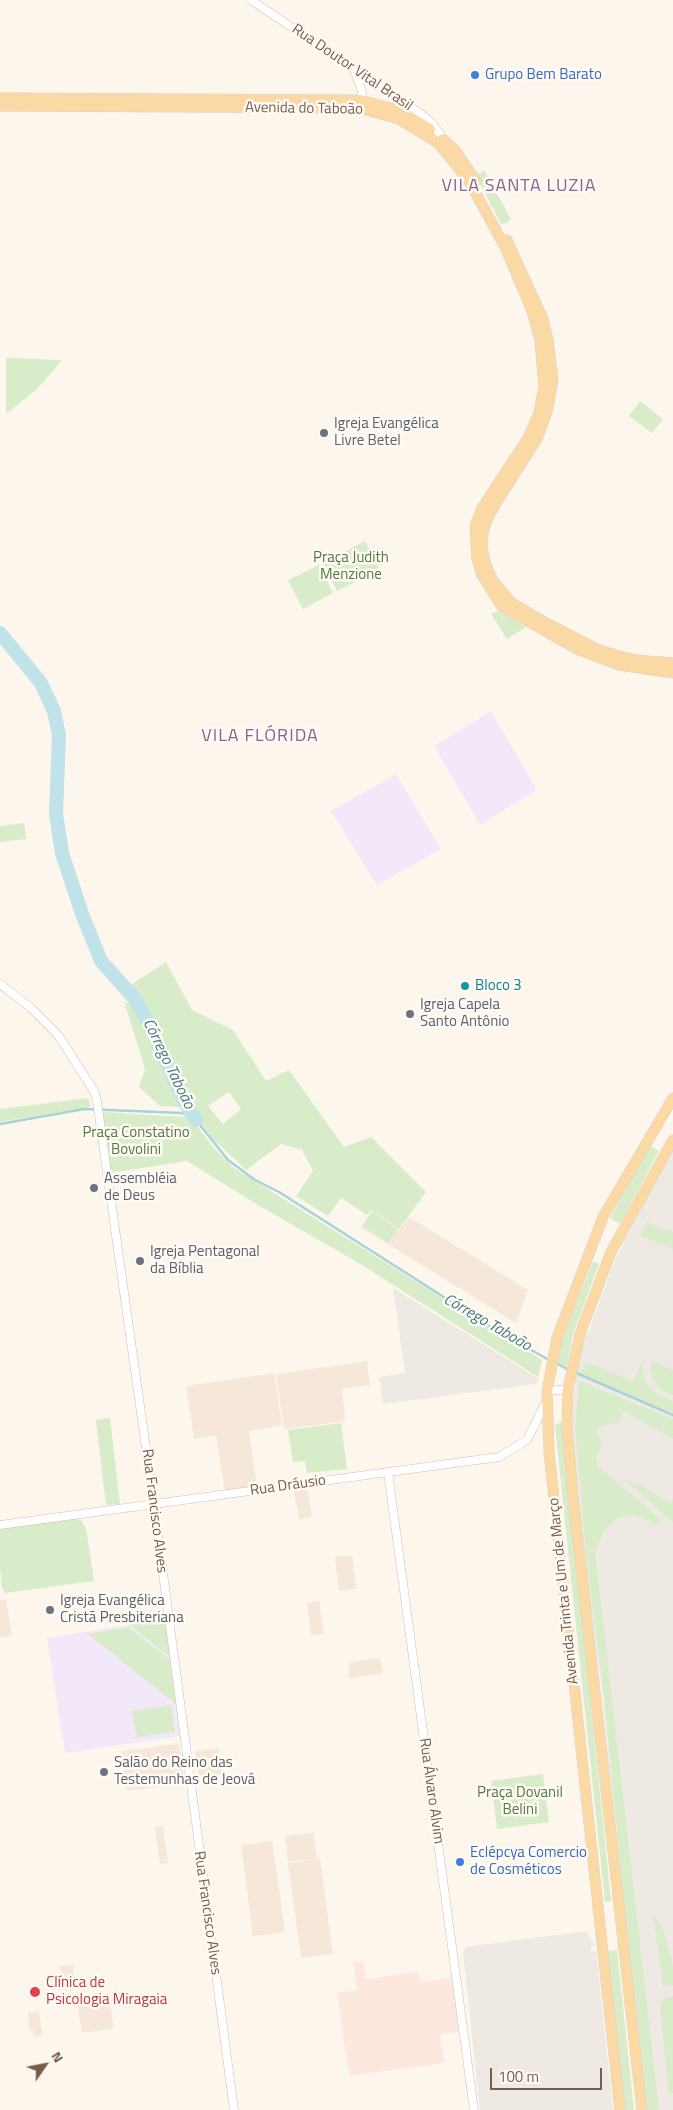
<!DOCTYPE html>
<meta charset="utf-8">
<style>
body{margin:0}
#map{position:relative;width:673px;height:2110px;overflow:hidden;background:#fdf6ec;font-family:"Titillium Web",sans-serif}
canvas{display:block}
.north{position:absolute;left:20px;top:2040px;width:50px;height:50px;-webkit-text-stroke:4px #fffaf3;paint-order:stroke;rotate:57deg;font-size:14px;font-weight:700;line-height:20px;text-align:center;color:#7a5c4d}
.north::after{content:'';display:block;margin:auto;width:18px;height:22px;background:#7a5c4d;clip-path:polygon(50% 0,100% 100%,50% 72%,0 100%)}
.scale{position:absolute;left:490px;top:2068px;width:112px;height:22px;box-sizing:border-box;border:2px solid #7a5c4d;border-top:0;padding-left:6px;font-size:15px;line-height:18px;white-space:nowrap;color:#7a5c4d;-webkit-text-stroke:4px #fffaf3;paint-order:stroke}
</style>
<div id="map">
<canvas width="673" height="2110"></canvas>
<div class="north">N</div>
<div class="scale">100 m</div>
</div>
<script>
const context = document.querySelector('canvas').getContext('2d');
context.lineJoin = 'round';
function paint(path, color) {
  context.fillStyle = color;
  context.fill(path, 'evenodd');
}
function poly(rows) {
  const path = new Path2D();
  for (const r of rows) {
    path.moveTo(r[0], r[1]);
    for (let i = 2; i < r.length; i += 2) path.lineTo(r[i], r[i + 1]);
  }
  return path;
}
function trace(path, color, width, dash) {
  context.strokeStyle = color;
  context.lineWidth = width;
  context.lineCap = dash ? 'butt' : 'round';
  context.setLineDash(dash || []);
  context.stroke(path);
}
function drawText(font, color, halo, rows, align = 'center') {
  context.font = font + ' "Titillium Web",sans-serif';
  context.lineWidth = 5;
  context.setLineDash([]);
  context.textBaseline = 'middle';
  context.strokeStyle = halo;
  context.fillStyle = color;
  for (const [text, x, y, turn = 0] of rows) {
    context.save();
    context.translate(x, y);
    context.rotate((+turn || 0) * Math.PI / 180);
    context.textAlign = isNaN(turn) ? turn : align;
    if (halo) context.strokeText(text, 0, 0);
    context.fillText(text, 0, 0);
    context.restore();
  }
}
const residential = poly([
 [372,1211,399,1230,409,1217,528,1290,516,1323,360,1227],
 [367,1361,370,1385,342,1389,345,1421,284,1429,276,1374],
 [274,1373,282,1425,249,1431,257,1488,225,1492,216,1436,194,1439,186,1386],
 [307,1489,312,1517,299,1519,294,1491],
 [352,1555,356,1589,339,1591,335,1557],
 [6,1599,12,1636,0,1638,0,1600],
 [319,1601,324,1634,311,1635,307,1603],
 [380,1658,383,1674,350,1678,348,1663],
 [179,1744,185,1783,127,1791,121,1751],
 [219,1748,222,1774,199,1777,195,1751],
 [163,1826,168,1863,160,1864,155,1827],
 [314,1833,317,1859,320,1859,333,1954,301,1958,288,1863,315,1859,288,1861,285,1836],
 [272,1841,285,1932,253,1936,241,1845],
 [73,1964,76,1990,64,1991,60,1966],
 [109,1997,114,2028,82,2033,77,2002],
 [39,2011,42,2036,34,2037,33,2029,29,2029,28,2012]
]);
const commercial = poly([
 [363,1961,366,1979,418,1972,420,1982,452,1978,459,2032,440,2035,444,2063,349,2076,337,1993,357,1990,353,1962]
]);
const industrial = poly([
 [673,1149,673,2110,647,2110,615,1835,603,1700,584,1561,572,1425,575,1383,583,1346,615,1260,654,1181],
 [393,1288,539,1379,536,1384,383,1404,379,1377,405,1373],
 [586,1931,595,1946,591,1946,591,1952,596,1951,613,2110,480,2110,463,1952,466,1947]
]);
const education = poly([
 [491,711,537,790,480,825,434,746],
 [396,774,441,849,377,885,331,811],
 [129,1625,171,1658,181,1736,65,1753,47,1638]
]);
const green = poly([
 [484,170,511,219,507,223,501,224,476,176],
 [6,358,62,360,37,389,6,414],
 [640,401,663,419,652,433,629,416],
 [365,541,380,570,337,591,322,563],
 [319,565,333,593,303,609,288,580],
 [499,611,526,627,507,639,491,614],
 [24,823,26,839,0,842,0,826],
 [166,962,192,1010,233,1030,266,1081,289,1070,344,1147,371,1137,426,1192,399,1229,371,1210,367,1215,341,1198,328,1216,296,1196,313,1171,302,1150,281,1144,246,1170,209,1135,215,1130,209,1134,186,1101,184,1090,132,984],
 [229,1092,241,1109,223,1124,208,1106],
 [124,1001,130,1005,146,1030,181,1107,160,1106,139,1087,145,1069],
 [89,1098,90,1107,0,1122,0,1109],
 [102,1112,185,1117,194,1122,213,1147,234,1168,542,1360,538,1377,362,1265,258,1205,187,1161,109,1173],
 [649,1145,659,1151,620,1224,610,1218],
 [372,1212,397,1229,388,1243,363,1226],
 [647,1222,673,1232,673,1249,640,1236],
 [593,1261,599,1264,574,1331,567,1367,557,1362,559,1348],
 [653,1361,673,1370,673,1395,663,1391,653,1380,650,1366],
 [586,1362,633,1381,641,1363,646,1384,657,1394,673,1401,673,1413,581,1374],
 [579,1381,673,1419,673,1439,624,1411,618,1422,596,1428,602,1445,596,1456,598,1466,651,1511,658,1518,659,1523,656,1525,643,1517,631,1515,616,1518,603,1532,595,1551,659,2110,648,2110,624,1901,603,1685,587,1565,575,1425],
 [110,1418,120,1504,106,1505,96,1420],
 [562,1421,611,1901,605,1902,555,1426],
 [341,1423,347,1469,307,1473,305,1461,293,1462,288,1430],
 [625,1480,639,1484,671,1504,673,1500,673,1522],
 [72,1518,81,1520,86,1528,94,1581,5,1593,2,1588,0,1567,0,1528],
 [165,1620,171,1658,129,1625],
 [128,1627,169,1659,176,1704,88,1634],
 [171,1705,175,1732,137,1737,132,1711],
 [543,1774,549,1822,497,1829,491,1781],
 [653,1914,662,1927,673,1965,673,1985,663,1986],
 [617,1950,634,2110,625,2110,608,1951],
 [673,1996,673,2093,671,2094,669,2092,660,2009,663,1999]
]);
const stream = poly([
 [0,1124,84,1109,182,1113,196,1120,228,1160,255,1180,279,1192,494,1329,549,1360],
 [556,1363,569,1370],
 [574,1372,673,1415]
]);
const river = poly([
 [0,633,41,683,54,711,59,735,56,814,62,853,82,914,101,961,134,998,148,1022,184,1101,196,1120]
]);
const minor = poly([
 [251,0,421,114,431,122,446,142],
 [354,69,362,92,360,105],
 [0,984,31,1008,58,1035,94,1091,97,1101,154,1505,234,2110],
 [547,1391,568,1389],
 [388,1472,474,2110],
 [0,1525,499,1457,527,1440,546,1402]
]);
const major = poly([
 [0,98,360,100,398,110,430,129],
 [0,106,359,108,399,119,438,143,469,181,505,247,532,311,540,341,544,386,539,413,528,438,482,508,475,526,477,559,482,575,501,606,577,649,619,665,673,673],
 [443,139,455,150,476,181],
 [507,240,543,319,548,340,553,380,547,412,537,439,496,503,487,520,483,533,482,548,486,565,493,581,512,603,546,623,599,650,619,656,636,660,673,663],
 [620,2110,549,1452,547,1391,557,1338,603,1217,673,1098],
 [642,2110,573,1496,567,1427,568,1389,581,1331,611,1252,673,1140]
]);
const markers = [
 [475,75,5,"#3f7fe0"],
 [324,433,5,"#6b7280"],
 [465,986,5,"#0f9aa8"],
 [410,1014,5,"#6b7280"],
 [94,1188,5,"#6b7280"],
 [140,1261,5,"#6b7280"],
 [50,1610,5,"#6b7280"],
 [104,1772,5,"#6b7280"],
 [460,1862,5,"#3f7fe0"],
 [35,1992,6,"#e0444e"]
];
const streetNames = [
 ["Rua Doutor Vital Brasil",352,68,34],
 ["Avenida do Taboão",304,109,1],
 ["Rua Dráusio",288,1486,-8],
 ["Rua Francisco Alves",154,1511,83],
 ["Avenida Trinta e Um de Março",564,1591,-96],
 ["Rua Álvaro Alvim",431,1791,82],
 ["Rua Francisco Alves",207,1913,82]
];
const shopNames = [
 ["Grupo Bem Barato",485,75],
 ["Eclépcya Comercio",470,1853],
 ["de Cosméticos",470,1870]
];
const worshipNames = [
 ["Igreja Evangélica",334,424],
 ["Livre Betel",334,441],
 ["Igreja Capela",420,1005],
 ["Santo Antônio",420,1022],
 ["Assembléia",104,1179],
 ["de Deus",104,1196],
 ["Igreja Pentagonal",150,1252],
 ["da Bíblia",150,1269],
 ["Igreja Evangélica",60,1601],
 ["Cristã Presbiteriana",60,1618],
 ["Salão do Reino das",114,1763],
 ["Testemunhas de Jeová",114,1780]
];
const parkNames = [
 ["Praça Judith",351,558],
 ["Menzione",351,575],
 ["Praça Constatino",136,1133],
 ["Bovolini",136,1150],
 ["Praça Dovanil",520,1793],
 ["Belini",520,1810]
];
const cultureNames = [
 ["Bloco 3",475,986]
];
const healthNames = [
 ["Clínica de",46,1983],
 ["Psicologia Miragaia",46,2000]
];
const waterNames = [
 ["Córrego Taboão",168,1064,64],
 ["Córrego Taboão",487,1323,30]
];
const quarterNames = [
 ["VILA SANTA LUZIA",519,187],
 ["VILA FLÓRIDA",260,737]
];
paint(residential, '#f5e8da');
paint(commercial, '#fde8e0');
paint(industrial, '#efe9e4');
paint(education, '#f3e8fa');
paint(green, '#d8ecc9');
trace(stream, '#a5d3da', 2.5);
trace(river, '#bfe3e8', 14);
trace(minor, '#d1beb0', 9);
trace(major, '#dad1cd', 11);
trace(minor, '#fff', 8);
trace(major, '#fbd9a5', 10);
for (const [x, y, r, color] of markers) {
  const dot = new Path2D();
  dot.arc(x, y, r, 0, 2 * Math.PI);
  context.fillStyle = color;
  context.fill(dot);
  trace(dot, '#fffaf3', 2);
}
drawText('15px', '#7a5c4d', '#fffaf3', streetNames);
drawText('15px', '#366cbe', '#fffaf3', shopNames, 'left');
drawText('15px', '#5b616d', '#fffaf3', worshipNames, 'left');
drawText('15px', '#537a41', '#fffaf3', parkNames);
drawText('15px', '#0d838f', '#fffaf3', cultureNames, 'left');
drawText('15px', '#be3a42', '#fffaf3', healthNames, 'left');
drawText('italic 16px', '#437c86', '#fffaf3', waterNames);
context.letterSpacing = '1px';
drawText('18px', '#846695', '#fffaf3', quarterNames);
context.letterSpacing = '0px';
</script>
